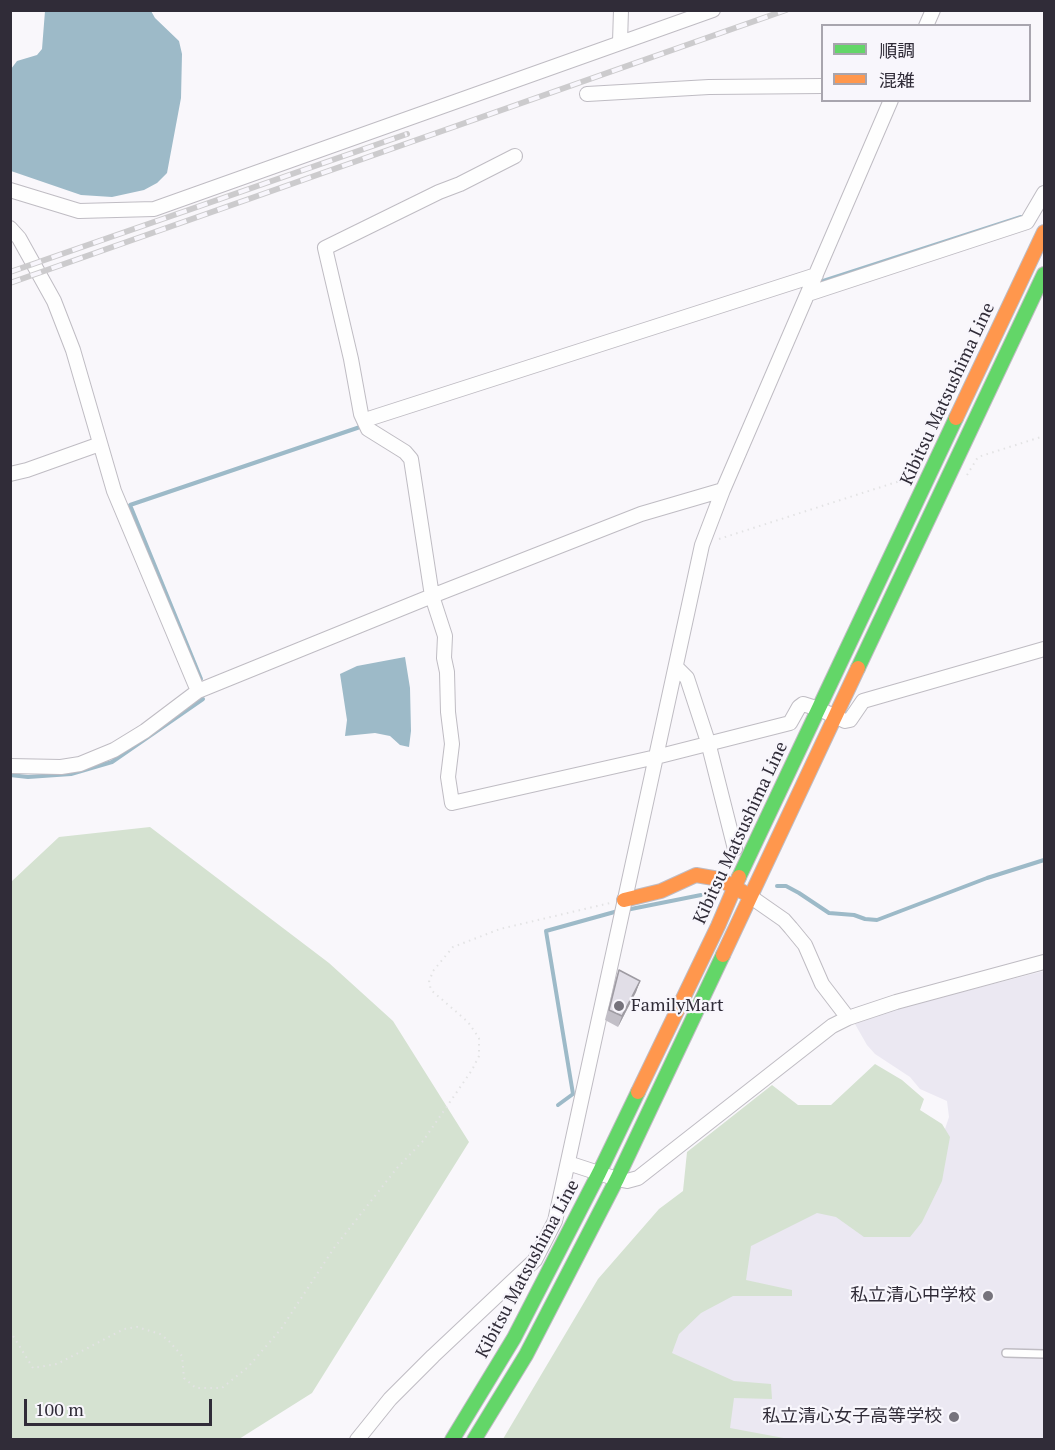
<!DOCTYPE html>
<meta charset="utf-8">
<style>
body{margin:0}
#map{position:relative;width:1055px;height:1450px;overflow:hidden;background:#f9f7fb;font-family:"PT Serif","Noto Sans JP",serif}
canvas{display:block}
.frame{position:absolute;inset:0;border:12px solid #302c38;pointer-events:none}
.legend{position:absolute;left:821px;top:24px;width:210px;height:78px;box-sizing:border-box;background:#f8f6fc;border:2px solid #a8a5ae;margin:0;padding:8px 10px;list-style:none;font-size:18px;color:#302c38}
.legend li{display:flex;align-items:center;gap:12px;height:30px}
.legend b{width:30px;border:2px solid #a8a5ae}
.scale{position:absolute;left:24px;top:1399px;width:188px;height:27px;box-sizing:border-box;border:3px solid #302c38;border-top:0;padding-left:8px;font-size:18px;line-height:21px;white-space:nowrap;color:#302c38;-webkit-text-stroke:4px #f8f6fc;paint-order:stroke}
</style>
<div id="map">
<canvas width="1055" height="1450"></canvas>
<div class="frame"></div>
<ul class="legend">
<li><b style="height:8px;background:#63d668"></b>順調</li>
<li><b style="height:8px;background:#ff974d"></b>混雑</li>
</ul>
<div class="scale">100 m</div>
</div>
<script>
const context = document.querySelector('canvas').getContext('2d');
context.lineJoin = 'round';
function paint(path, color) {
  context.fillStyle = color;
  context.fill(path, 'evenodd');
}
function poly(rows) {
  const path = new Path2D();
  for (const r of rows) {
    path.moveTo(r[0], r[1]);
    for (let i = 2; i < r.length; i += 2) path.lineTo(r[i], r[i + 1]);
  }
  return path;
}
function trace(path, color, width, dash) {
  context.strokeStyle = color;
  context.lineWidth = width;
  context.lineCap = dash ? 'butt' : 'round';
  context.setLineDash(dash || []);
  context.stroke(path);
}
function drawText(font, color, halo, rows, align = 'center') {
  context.font = font + ' "PT Serif","Noto Sans JP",serif';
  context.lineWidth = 4.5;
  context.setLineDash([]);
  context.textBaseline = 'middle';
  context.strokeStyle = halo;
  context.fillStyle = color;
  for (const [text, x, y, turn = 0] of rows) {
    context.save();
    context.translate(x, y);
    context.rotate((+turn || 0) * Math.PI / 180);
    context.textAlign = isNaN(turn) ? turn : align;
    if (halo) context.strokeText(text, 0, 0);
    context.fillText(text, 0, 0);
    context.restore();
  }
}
const built = poly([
 [1044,971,1044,1439,686,1439,644,1407,714,1230,945,1129,949,1117,947,1101,920,1089,910,1077,875,1054,867,1045,855,1024,899,1008]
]);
const forest = poly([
 [150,827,329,963,393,1021,469,1142,312,1393,239,1439,11,1439,11,882,59,837],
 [875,1064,902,1080,924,1099,920,1110,942,1124,950,1137,942,1181,922,1222,910,1237,864,1237,836,1217,817,1213,751,1246,746,1280,792,1290,792,1296,733,1296,701,1313,679,1334,672,1353,734,1381,771,1384,772,1399,734,1398,730,1428,789,1439,503,1439,598,1279,659,1209,683,1191,687,1152,772,1085,798,1105,831,1105]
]);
const water = poly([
 [45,11,151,11,155,18,179,41,182,54,181,98,167,173,157,183,144,190,112,197,81,195,11,171,11,69,17,61,37,55,42,49],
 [405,657,410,688,411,731,409,747,400,745,390,736,375,733,345,736,347,720,340,674,357,666]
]);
const stream = poly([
 [817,283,1021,217],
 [201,679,130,505,363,426],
 [10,775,28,777,71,774,112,762,203,699],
 [777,886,786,886,799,893,829,913,854,915,865,919,877,920,987,878,1044,860],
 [626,910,701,895],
 [558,1105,573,1094,546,931,618,911]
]);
const path = poly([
 [967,475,978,457,1044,436],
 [719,539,906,479,918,460],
 [10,1331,33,1368,57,1364,124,1329,137,1327,160,1334,168,1340,182,1356,184,1378,196,1388,222,1388,248,1367,281,1329,334,1248,397,1168,423,1141,472,1070,479,1056,479,1038,468,1022,431,990,429,982,433,971,453,947,500,929,610,903]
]);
const lane = poly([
 [1006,1353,1044,1354]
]);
const street = poly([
 [926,26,933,10],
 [620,42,621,10],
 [587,94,709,87,822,86],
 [515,156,460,184,439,192,325,248,351,359,361,414,368,429,405,452,411,459,432,596,445,636,444,658,447,672,448,712,452,744,448,777,452,803,656,757,790,723,799,707,803,704,819,709,845,721,850,720,863,701,1044,649],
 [10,190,79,211,154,209,713,10],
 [10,228,19,238,54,301,73,350,114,491,198,691],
 [808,294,1027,222,1044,193],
 [365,420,816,275],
 [10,474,27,470,100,444],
 [676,667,687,678,708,742,735,849],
 [10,766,61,767,80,764,114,750,145,731,198,691,432,596,641,514,723,490],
 [751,897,784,920,791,928,805,945,822,984,848,1018],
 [568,1163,617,1179,627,1181,638,1178,832,1026,848,1018,896,1002,1044,962],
 [357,1440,390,1399,433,1356,535,1260,555,1221,702,545,723,490,891,100]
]);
const fast = poly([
 [858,668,1044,274],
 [739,877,956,418],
 [452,1440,514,1338,599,1173,638,1092],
 [474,1440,526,1355,617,1179,723,955]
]);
const slow = poly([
 [956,418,1044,232],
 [624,900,661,891,696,875,719,879,743,892],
 [723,955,858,668],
 [638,1092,718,926,739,877]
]);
const rail = poly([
 [10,272,407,134],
 [10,283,786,10]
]);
const wall = poly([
 [619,970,640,981,636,992,618,1027,605,1020,615,981]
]);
const shadedWall = poly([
 [640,981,636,992,618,1027,622,1016]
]);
const building = poly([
 [619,970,640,981,622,1016,609,1010,619,970]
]);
const markers = [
 [619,1006,6,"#76737c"],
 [988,1296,6,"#76737c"],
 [954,1417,6,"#76737c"]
];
const streetNames = [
 ["Kibitsu Matsushima Line",948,394,-65],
 ["Kibitsu Matsushima Line",741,833,-65],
 ["Kibitsu Matsushima Line",528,1269,-62]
];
const poiNames = [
 ["FamilyMart",631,1006,"left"],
 ["私立清心中学校",976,1296],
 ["私立清心女子高等学校",942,1417]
];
paint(built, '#ebe8f2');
paint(forest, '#d5e2d1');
paint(water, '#9dbac8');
trace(stream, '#9dbac8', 4);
trace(lane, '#bfbcc3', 10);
trace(street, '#bfbcc3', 16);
trace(fast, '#bfbcc3', 16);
trace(slow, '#bfbcc3', 16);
trace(path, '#e3e3e4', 2, [1.5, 4.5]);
trace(lane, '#fefefe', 7);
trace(street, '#fefefe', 14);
trace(fast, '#63d668', 14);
trace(slow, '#ff974d', 14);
trace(rail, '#cccbcd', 6);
trace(rail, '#f8f6fc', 4, [11]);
paint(wall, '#c2bfc7');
paint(shadedWall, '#9e9ba2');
paint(building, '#e1dee7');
trace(building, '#9e9ba2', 1.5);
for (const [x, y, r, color] of markers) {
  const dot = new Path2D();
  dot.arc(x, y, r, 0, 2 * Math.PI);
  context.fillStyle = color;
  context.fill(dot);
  trace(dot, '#f8f6fc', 2);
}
drawText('18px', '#302c38', '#f8f6fc', streetNames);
drawText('18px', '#302c38', '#f8f6fc', poiNames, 'right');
</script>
